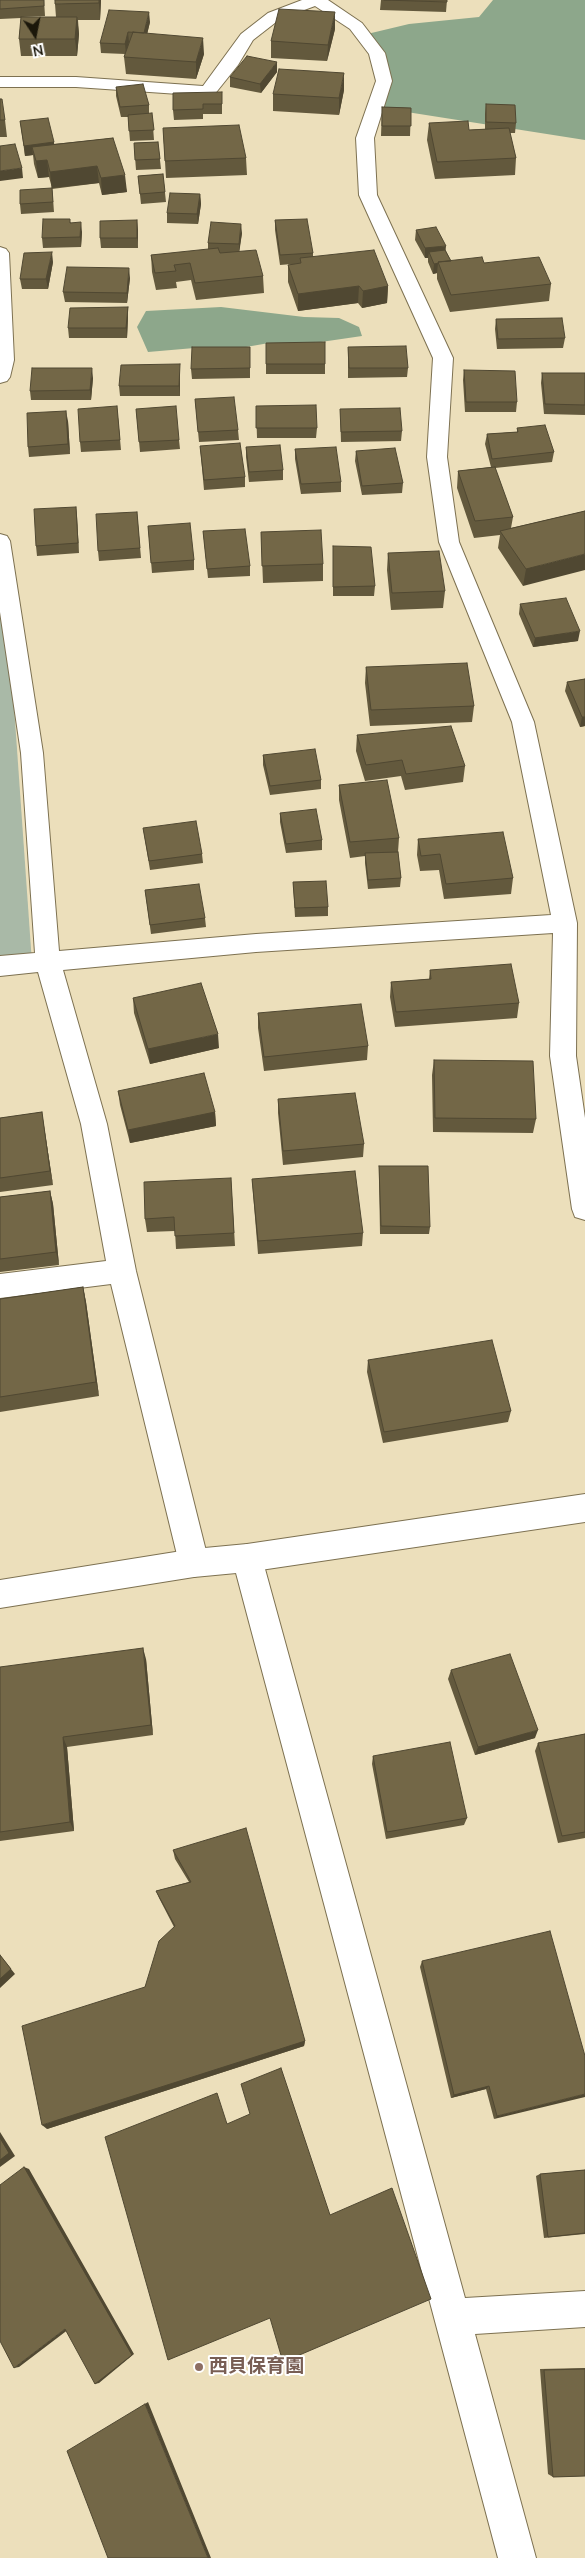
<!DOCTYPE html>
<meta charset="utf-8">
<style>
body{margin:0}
#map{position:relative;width:585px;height:2558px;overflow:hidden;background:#ecdfbb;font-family:"Nunito Sans",sans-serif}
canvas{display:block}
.north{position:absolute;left:10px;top:10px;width:50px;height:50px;-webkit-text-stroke:4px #fff;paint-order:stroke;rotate:169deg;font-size:14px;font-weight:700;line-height:20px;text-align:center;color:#1b170a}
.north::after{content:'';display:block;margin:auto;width:18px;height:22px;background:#1b170a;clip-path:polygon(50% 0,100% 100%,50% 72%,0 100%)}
</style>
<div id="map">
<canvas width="585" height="2558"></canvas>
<div class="north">N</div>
</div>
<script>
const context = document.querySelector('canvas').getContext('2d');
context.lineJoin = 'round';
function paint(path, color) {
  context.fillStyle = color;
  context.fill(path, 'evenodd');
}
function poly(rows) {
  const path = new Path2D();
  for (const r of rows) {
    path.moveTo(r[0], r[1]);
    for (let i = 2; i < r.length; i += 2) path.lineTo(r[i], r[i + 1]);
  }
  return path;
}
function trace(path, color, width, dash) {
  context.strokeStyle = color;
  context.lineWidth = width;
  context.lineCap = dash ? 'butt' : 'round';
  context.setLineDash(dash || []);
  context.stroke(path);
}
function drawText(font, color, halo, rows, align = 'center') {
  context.font = font + ' "Nunito Sans","Noto Sans JP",sans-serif';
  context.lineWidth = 4;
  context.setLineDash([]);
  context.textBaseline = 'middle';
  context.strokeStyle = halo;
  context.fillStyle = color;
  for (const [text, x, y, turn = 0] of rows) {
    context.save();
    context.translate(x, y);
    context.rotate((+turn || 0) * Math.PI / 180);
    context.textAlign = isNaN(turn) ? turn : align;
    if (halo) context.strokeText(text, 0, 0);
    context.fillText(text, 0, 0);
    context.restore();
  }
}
const green = poly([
 [5,578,32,963,0,964,0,579]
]);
const forest = poly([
 [493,0,585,0,585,140,375,107,384,81,363,35,409,24,479,17],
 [221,307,304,317,339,318,359,327,362,336,314,343,269,343,246,347,206,347,148,352,137,327,146,311]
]);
const street = poly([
 [302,0,328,0,362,23,385,53,392,81,374,138,377,195,453,358,447,457,459,542,534,722,577,923,576,1056,585,1118,585,1220,575,1217,572,1209,550,1056,553,933,256,952,63,970,107,1124,136,1271,209,1563,205,1573,194,1577,183,1573,179,1563,111,1284,0,1298,0,1274,106,1261,81,1124,38,972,0,976,0,956,35,953,21,753,0,612,0,534,7,536,10,541,43,753,59,951,256,934,551,915,512,722,439,542,427,457,433,358,359,195,356,138,376,81,369,54,350,29,315,6,280,19,253,40,238,65,214,95,208,96,76,87,0,87,0,77,76,77,203,86,241,34,268,13,302,0],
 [0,247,6,249,9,253,14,360,10,377,7,381,0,383,0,247],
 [247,1544,258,1548,262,1558,465,2298,585,2291,585,2327,475,2334,536,2558,498,2558,232,1558,236,1548,247,1544]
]);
const secondary = poly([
 [585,1494,585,1522,247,1572,194,1577,0,1608,0,1580,194,1549,247,1544,585,1494]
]);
const wall = poly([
 [0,0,44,0,45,16,23,17,56,17,55,4,101,0,100,20,78,20,79,34,77,56,21,56,19,39,21,18,0,19],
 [381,0,447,0,446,12,380,10],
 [150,22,147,34,204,54,196,79,126,74,124,57,125,54,101,53,100,43],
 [335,29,327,61,271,58,271,41],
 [277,72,261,93,230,87,230,77],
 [116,87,149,105,149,114,152,113,154,140,130,141,128,117,121,117,116,96],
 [344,90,339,115,273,111,273,94],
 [222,92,222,114,203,114,203,119,174,120,173,110],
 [0,99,5,120,7,137,0,137],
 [486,104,516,123,515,133,510,133,516,158,515,175,435,179,427,140,429,123,469,130,485,129,485,114],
 [382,107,411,108,410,136,381,136],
 [20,121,54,142,54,144,113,138,127,192,102,195,99,183,52,189,54,212,21,214,20,204,52,188,49,177,38,178,34,164,33,155,25,156],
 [163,128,246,158,247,175,166,178],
 [158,142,161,169,136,170,134,143],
 [163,174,166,202,141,204,138,176],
 [200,194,201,204,198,224,167,223,167,213],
 [137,220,138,248,101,248,100,238],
 [275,220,313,253,313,257,388,286,387,303,362,308,358,303,298,311,288,282,288,265,292,264,280,265,275,230],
 [70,222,82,232,81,247,43,248,42,238],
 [416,230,446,251,451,261,484,263,551,284,549,301,450,312,437,279,437,273,433,274,428,262,428,258,425,258,415,240],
 [242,233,239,251,263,276,264,293,196,300,191,280,176,282,177,288,156,290,152,272,151,255,208,250,208,243],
 [53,262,48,289,22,289,20,279],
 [130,278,127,303,65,302,63,292],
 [128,307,128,317,127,338,69,338,68,328],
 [496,319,565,338,563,348,497,349,495,329],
 [266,343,325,364,325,374,266,374],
 [250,347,250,378,192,379,191,369],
 [348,347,408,368,407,377,348,378],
 [464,370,517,402,516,412,465,412,463,380],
 [542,373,585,373,585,415,544,414,541,383],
 [180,374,180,396,120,396,119,386],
 [93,378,91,400,31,400,30,391],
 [195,399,238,430,239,440,199,442],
 [117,406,121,450,81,452,80,442],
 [256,406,317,428,316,438,257,438],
 [136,409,179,440,180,449,140,452],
 [340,409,402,431,401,441,341,442],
 [68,421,70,454,29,457,28,447],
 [517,428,554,452,552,462,495,468,513,517,511,528,585,511,523,586,498,548,500,535,474,538,457,488,458,471,491,467,485,444,487,434,517,432],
 [200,446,245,477,245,487,204,490],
 [246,447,283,470,283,480,249,482,246,457],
 [295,449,341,482,341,492,301,494,295,459],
 [356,451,403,483,402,493,362,495,355,461],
 [76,507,79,553,37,556,36,546],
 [137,512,141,558,99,561,98,551],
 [148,526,194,560,194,570,152,573],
 [203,531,250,566,250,576,208,578],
 [261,532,323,564,323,581,263,583],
 [333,546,375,586,374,596,333,596],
 [388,553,445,591,443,608,391,610,387,570],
 [520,604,578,641,533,647,519,614],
 [366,667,474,706,472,722,370,726,365,683],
 [585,679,585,726,580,727,565,691,567,682],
 [357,735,465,766,463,782,405,790,401,776,365,781,356,751],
 [263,755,321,780,321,789,270,795,263,765],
 [339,785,399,838,398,852,401,878,400,887,368,889,365,863,365,856,350,858,339,800],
 [280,813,322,840,322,850,286,853,280,822],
 [143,828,202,854,203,863,150,870],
 [418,839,513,878,511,894,444,899,439,870,420,871,417,855],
 [293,882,328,907,328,916,295,917],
 [145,890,205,918,206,927,151,934],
 [430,970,519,1003,517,1018,395,1027,390,997,391,982,429,979],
 [133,998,219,1048,150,1064,134,1013],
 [258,1013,368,1046,367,1060,264,1071,258,1028],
 [434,1060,536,1119,533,1133,433,1132,432,1075],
 [118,1091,215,1112,216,1126,130,1143,120,1105],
 [278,1099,364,1144,363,1157,283,1165,278,1113],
 [42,1112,44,1126,53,1185,0,1192,0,1118],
 [379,1166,430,1227,429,1234,380,1234,379,1174],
 [231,1178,235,1246,176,1249,175,1231,147,1232,145,1219],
 [252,1179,363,1233,362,1246,258,1254,253,1193],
 [50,1191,53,1204,59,1265,0,1272,0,1197],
 [83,1287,86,1302,99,1396,0,1412,0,1299],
 [368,1360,511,1411,508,1422,383,1443,367,1372],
 [146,1659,153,1735,67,1747,74,1831,0,1841,0,1667],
 [451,1670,535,1738,475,1755,448,1679],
 [585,1734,585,1838,558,1843,535,1751,538,1743],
 [373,1756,467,1818,464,1825,386,1839,372,1764],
 [173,1850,305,2041,304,2046,47,2129,145,1987,174,1927,159,1898,156,1891,189,1882,175,1859],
 [422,1961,585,2056,494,2119,486,2089,451,2098,420,1967],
 [585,2170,585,2234,544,2238,536,2176,540,2174],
 [585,2368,585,2476,553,2477,548,2474,540,2369]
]);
const shadedWall = poly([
 [99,0,101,0,100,20,99,3],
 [149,12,150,22,145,43,144,33],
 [335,12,335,29,327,61,328,45],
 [77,17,79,34,77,56,75,39],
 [128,32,129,42,126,54,125,44],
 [203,38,204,54,196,79,196,62],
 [277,62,277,72,261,93,260,84],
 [344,73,344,90,339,115,339,98],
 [54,142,55,152,32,147,33,155,25,156,24,146],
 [47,160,49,177,38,178,36,161],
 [97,166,99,183,52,188,54,212,50,172],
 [22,168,23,178,0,181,0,171],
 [125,175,127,192,102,195,101,178],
 [200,194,201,204,198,224,197,214],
 [137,220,138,230,138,248,137,238],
 [81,222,82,232,81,247,80,237],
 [241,224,242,233,239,254,239,244],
 [446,246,445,256,429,252,428,258,425,258,425,248],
 [52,252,53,262,48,289,46,279],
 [438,263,437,273,433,274,434,264],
 [129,268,130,278,127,303,127,293],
 [359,286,358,303,298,311,298,294],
 [388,286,387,303,362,308,363,291],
 [128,307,128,317,127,338,126,328],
 [180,364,180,396,179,386],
 [92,368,93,378,91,400,90,390],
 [66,411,68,421,70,454,68,444],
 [76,507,77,516,79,553,78,543],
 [585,554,585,570,523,586,526,569],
 [580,631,578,641,533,647,535,638],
 [582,717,585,717,585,726,580,727],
 [218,1034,219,1048,150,1064,148,1049],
 [42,1112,44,1126,53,1185,50,1171],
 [215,1112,216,1126,130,1143,128,1130],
 [50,1191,53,1204,59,1265,56,1252],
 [83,1287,86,1302,99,1396,96,1382],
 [143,1648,146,1659,153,1735,151,1725],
 [538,1730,535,1738,475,1755,478,1747],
 [63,1737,67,1747,74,1831,70,1822],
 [0,1955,15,1974,0,1988],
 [305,2041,304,2046,47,2129,42,2125],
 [489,2086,486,2089,451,2098,454,2095],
 [585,2094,585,2097,494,2119,497,2116],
 [0,2132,15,2156,0,2167],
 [24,2167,29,2169,134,2354,99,2383,95,2384],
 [65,2329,69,2329,19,2367,14,2368],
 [148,2402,211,2558,208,2558,145,2404]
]);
const building = poly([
 [0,0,44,0,44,6,0,9,0,0],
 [55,0,99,0,99,3,55,4,55,0],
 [384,0,447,0,447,2,384,0],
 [279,9,335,12,328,45,271,41,279,9],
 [109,10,149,12,144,33,128,32,125,44,100,43,109,10],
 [21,17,77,17,75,39,19,39,21,17],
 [133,32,203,38,196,62,124,57,133,32],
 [247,56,277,62,260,84,230,77,247,56],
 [279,69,344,73,339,98,273,94,279,69],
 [143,84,149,105,120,107,116,87,143,84],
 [222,92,222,104,203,104,203,109,173,110,173,93,222,92],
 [0,99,2,99,5,120,0,120,0,99],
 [486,104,515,105,516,123,486,122,486,104],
 [382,107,411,108,411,126,382,126,382,107],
 [152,113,154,130,129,131,128,115,152,113],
 [48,118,54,142,24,146,20,121,48,118],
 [468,121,469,130,509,128,516,158,437,162,429,123,468,121],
 [239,125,246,158,165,161,163,128,239,125],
 [113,138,125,175,101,178,97,166,50,172,47,160,36,161,32,147,113,138],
 [158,142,160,159,135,160,134,143,158,142],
 [15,144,22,168,0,171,0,146,15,144],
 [163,174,165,192,140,194,138,176,163,174],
 [52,188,53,202,20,204,20,190,52,188],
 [170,193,200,194,197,214,167,213,170,193],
 [43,219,70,219,70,223,81,222,80,237,42,238,43,219],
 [307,219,313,253,280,255,275,220,307,219],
 [137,220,137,238,100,238,100,221,137,220],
 [211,222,241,224,239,244,208,243,211,222],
 [436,227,446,246,425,248,416,230,436,227],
 [218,248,220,253,256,250,263,276,195,283,190,263,174,265,176,271,155,273,151,255,218,248],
 [374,250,388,286,363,291,359,286,298,294,288,265,301,263,300,258,374,250],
 [445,250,451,261,438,262,439,263,434,264,429,252,445,250],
 [52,252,46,279,20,279,24,253,52,252],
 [482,257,484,263,539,257,551,284,451,295,438,262,482,257],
 [67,267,129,268,127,293,63,292,67,267],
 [128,307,126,328,68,328,70,308,128,307],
 [562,318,565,338,498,339,496,319,562,318],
 [325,342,325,364,266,364,266,343,325,342],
 [406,346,408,368,349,368,348,347,406,346],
 [192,347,250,347,250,368,191,369,192,347],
 [180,364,179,386,119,386,121,365,180,364],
 [32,368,92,368,90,390,30,391,32,368],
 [464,370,515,371,517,402,466,402,464,370],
 [542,373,585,373,585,405,545,404,542,373],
 [234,397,238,430,198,432,195,399,234,397],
 [316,405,317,428,256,428,256,406,316,405],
 [117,406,120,440,80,442,78,409,117,406],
 [176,406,179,440,139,442,136,409,176,406],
 [400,408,402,431,341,432,340,409,400,408],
 [66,411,68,444,28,447,27,413,66,411],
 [545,425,554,452,492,459,487,434,518,432,517,428,545,425],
 [240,443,245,477,204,480,200,446,240,443],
 [280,445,283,470,249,472,246,447,280,445],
 [336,447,341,482,301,484,295,449,336,447],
 [395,448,403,483,362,486,356,451,395,448],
 [495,467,513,517,475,521,458,471,495,467],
 [76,507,78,543,36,546,34,509,76,507],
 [585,511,585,554,526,569,500,531,585,511],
 [137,512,140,548,98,551,96,514,137,512],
 [190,523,194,560,151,563,148,526,190,523],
 [245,529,250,566,207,569,203,531,245,529],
 [321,530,323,564,262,566,261,532,321,530],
 [333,546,371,547,375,586,333,587,333,546],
 [439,551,445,591,392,593,388,553,439,551],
 [566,598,580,631,535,638,520,604,566,598],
 [467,663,474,706,371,710,366,667,467,663],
 [585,679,585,717,582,717,567,682,585,679],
 [451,726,465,766,406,774,402,760,366,765,357,735,451,726],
 [315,749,321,780,270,786,263,755,315,749],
 [387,780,399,838,350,842,339,785,387,780],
 [316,809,322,840,286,844,280,813,316,809],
 [196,821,202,854,149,861,143,828,196,821],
 [503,832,513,878,446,884,440,854,421,856,418,839,503,832],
 [398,852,401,878,368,880,365,853,398,852],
 [326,881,328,907,295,908,293,882,326,881],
 [199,884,205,918,150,925,145,890,199,884],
 [511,964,519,1003,396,1012,391,982,431,979,430,970,511,964],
 [201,983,218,1034,148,1049,133,998,201,983],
 [361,1004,368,1046,264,1057,258,1013,361,1004],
 [434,1060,533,1061,536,1119,435,1118,434,1060],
 [204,1073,215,1112,128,1130,118,1091,204,1073],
 [355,1093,364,1144,283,1151,278,1099,355,1093],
 [42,1112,50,1171,0,1178,0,1118,42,1112],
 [379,1166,428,1166,430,1227,381,1226,379,1166],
 [355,1171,363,1233,258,1241,252,1179,355,1171],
 [231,1178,234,1233,175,1236,174,1217,145,1219,144,1182,231,1178],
 [50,1191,56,1252,0,1259,0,1197,50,1191],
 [83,1287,96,1382,0,1397,0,1299,83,1287],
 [492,1340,511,1411,384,1432,368,1360,492,1340],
 [143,1648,151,1725,63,1737,70,1822,0,1832,0,1667,143,1648],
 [510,1654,538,1730,478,1747,451,1670,510,1654],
 [585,1734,585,1832,562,1836,538,1743,585,1734],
 [450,1742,467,1818,387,1832,373,1756,450,1742],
 [246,1828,305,2041,42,2125,22,2026,145,1987,159,1941,175,1926,156,1891,191,1882,173,1850,246,1828],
 [550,1931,585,2056,585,2094,497,2116,489,2086,454,2095,422,1961,550,1931],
 [0,1955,11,1969,0,1979,0,1955],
 [281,2068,330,2215,392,2188,431,2299,283,2362,270,2318,168,2360,105,2137,217,2093,227,2124,250,2114,241,2084,281,2068],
 [0,2138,9,2153,0,2160,0,2138],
 [24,2167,132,2355,95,2384,65,2329,14,2368,0,2341,0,2185,24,2167],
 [585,2170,585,2233,548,2237,540,2174,585,2170],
 [585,2369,585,2476,553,2477,544,2370,585,2369],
 [145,2404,208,2558,108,2558,67,2451,145,2404]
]);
const markers = [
 [199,2367,5,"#8d6e63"]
];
const nearEducationnames = [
 ["西貝保育園",209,2367]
];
paint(green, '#a9b9a7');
paint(forest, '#8da78b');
trace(street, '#7d7151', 2);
trace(secondary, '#7d7151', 2);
paint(street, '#fff');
paint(secondary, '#fff');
paint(wall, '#63593d');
paint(shadedWall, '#504832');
paint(building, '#736747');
trace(building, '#504832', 1);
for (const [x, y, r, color] of markers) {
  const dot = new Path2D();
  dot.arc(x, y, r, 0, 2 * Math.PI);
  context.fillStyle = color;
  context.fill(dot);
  trace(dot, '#fff', 2);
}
drawText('bold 19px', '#785e54', '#fff', nearEducationnames, 'left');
</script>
